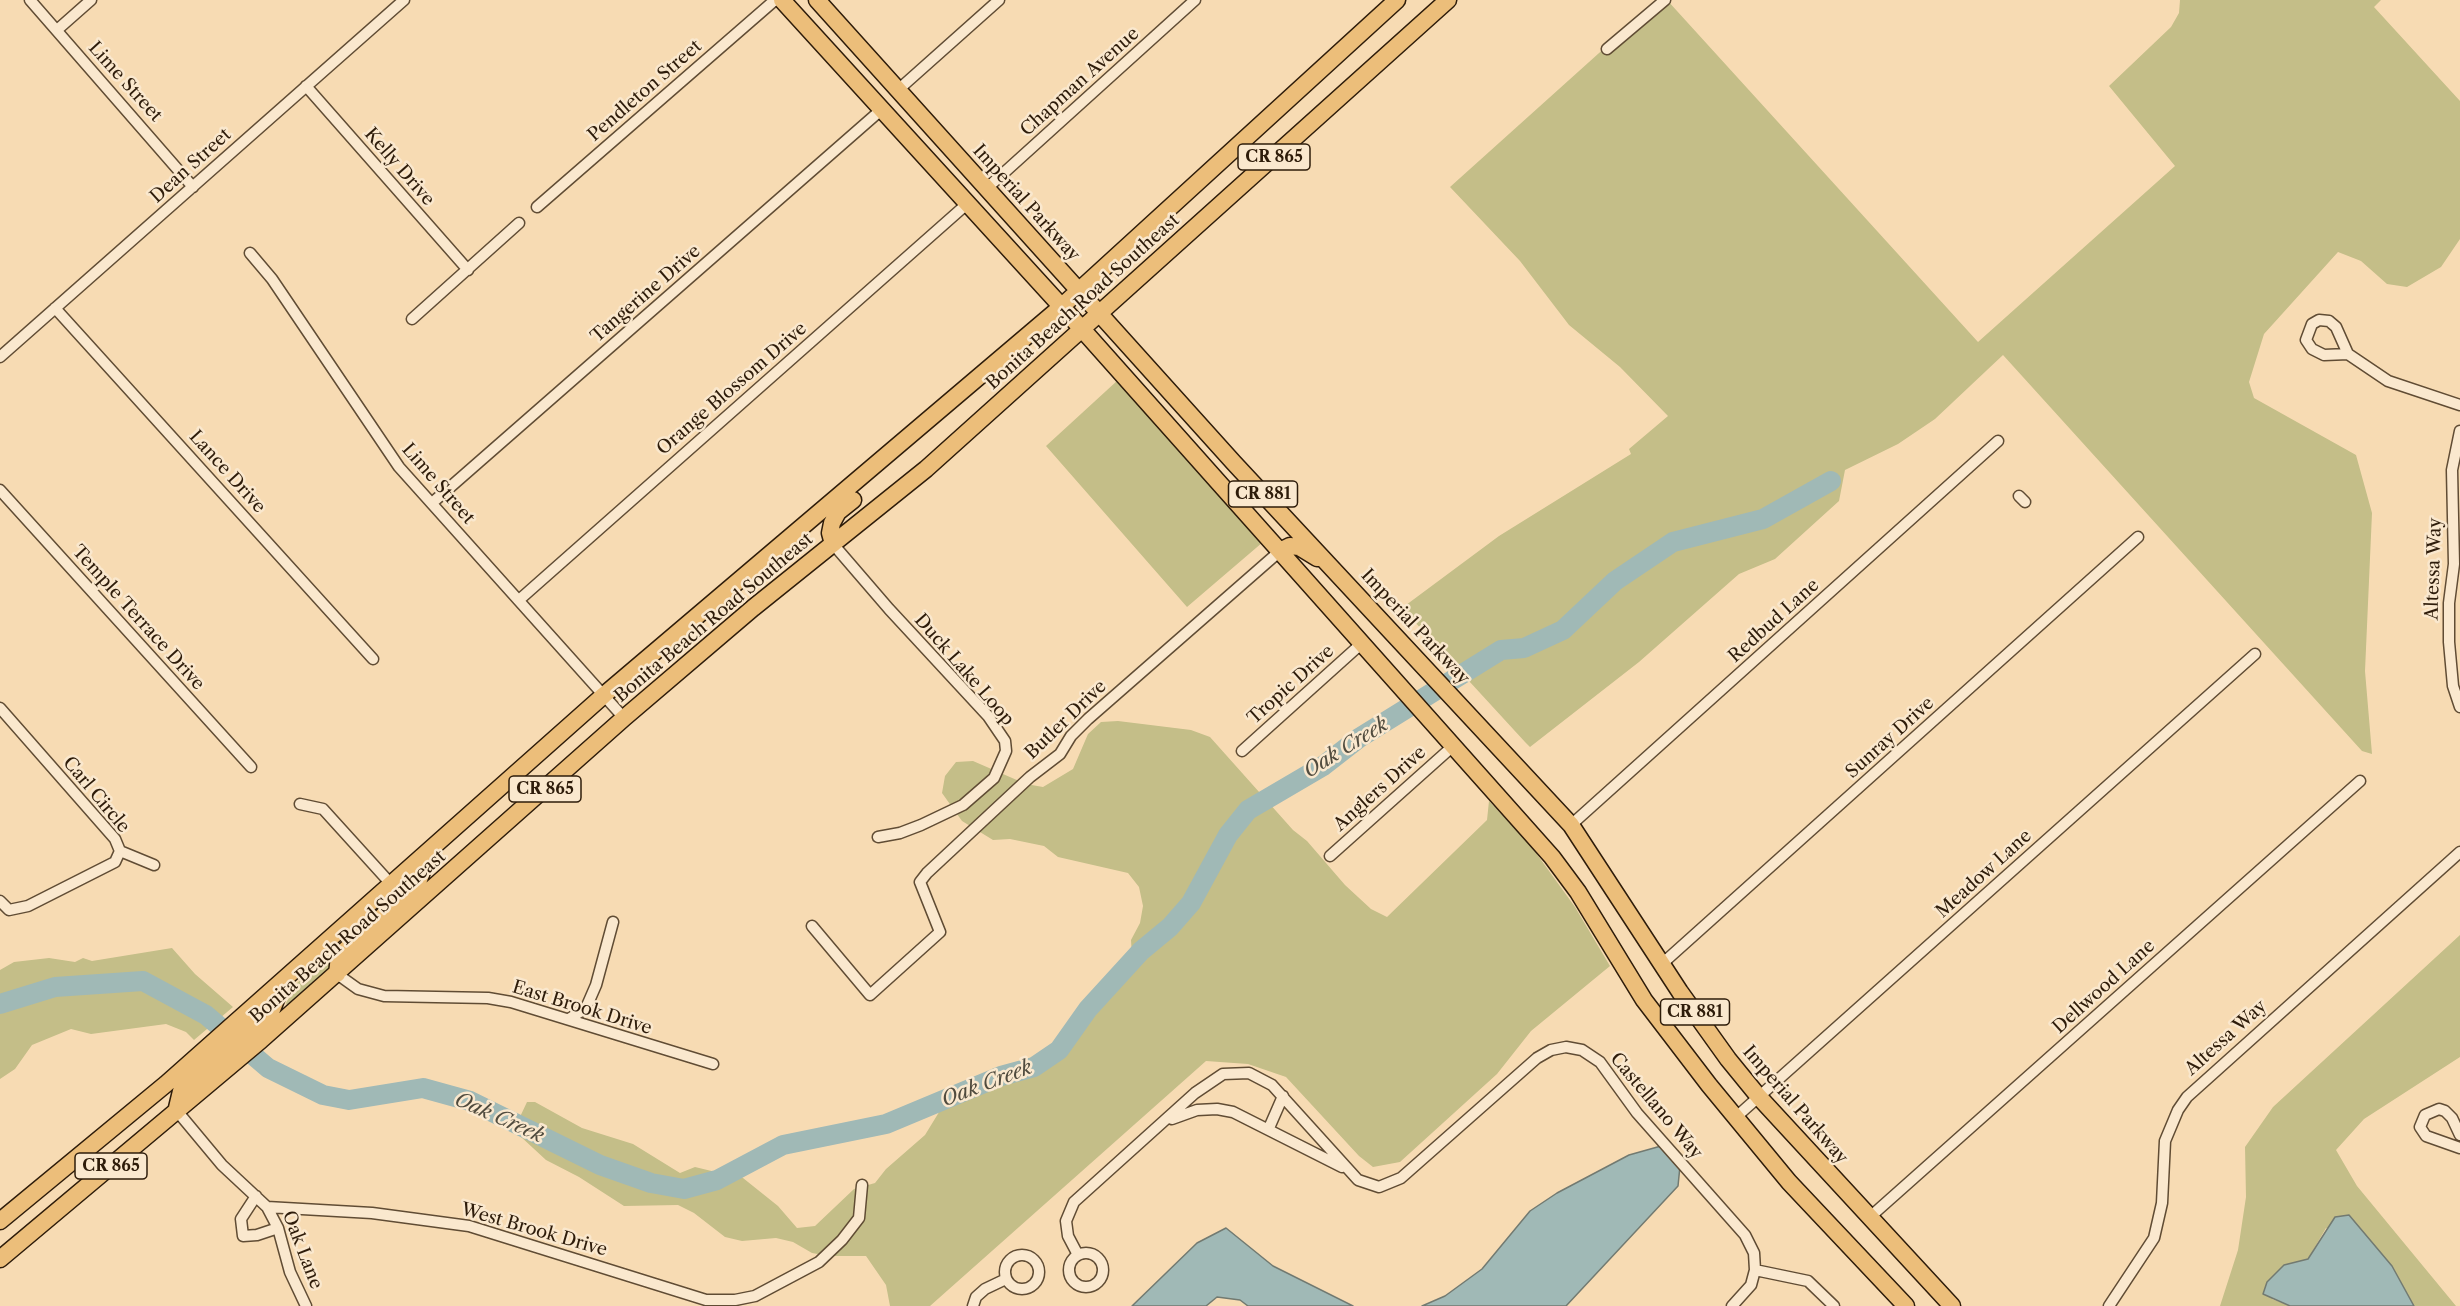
<!DOCTYPE html>
<style>
body{margin:0}
canvas{display:block;background:#f7dbb3}
</style>
<canvas width="2460" height="1306"></canvas>
<script>
const context = document.querySelector('canvas').getContext('2d');
context.lineJoin = 'round';
function paint(path, color) {
  context.fillStyle = color;
  context.fill(path, 'evenodd');
}
function poly(rows) {
  const path = new Path2D();
  for (const r of rows) {
    if (r.length === 3) {
      path.moveTo(r[0] + r[2], r[1]);
      path.arc(r[0], r[1], r[2], 0, 2 * Math.PI);
      continue;
    }
    path.moveTo(r[0], r[1]);
    for (let i = 2; i < r.length; i += 2) path.lineTo(r[i], r[i + 1]);
  }
  return path;
}
function trace(path, color, width, dash) {
  context.strokeStyle = color;
  context.lineWidth = width;
  context.lineCap = dash ? 'butt' : 'round';
  context.setLineDash(dash || []);
  context.stroke(path);
}
function drawText(font, color, halo, rows, align = 'center') {
  context.font = font + ' "Libre Caslon Text",serif';
  context.lineWidth = 5;
  context.setLineDash([]);
  context.textBaseline = 'middle';
  context.strokeStyle = halo;
  context.fillStyle = color;
  for (const [text, x, y, turn = 0] of rows) {
    context.save();
    context.translate(x, y);
    context.rotate((+turn || 0) * Math.PI / 180);
    context.textAlign = isNaN(turn) ? turn : align;
    if (halo) context.strokeText(text, 0, 0);
    context.fillText(text, 0, 0);
    context.restore();
  }
}
const green = poly([
 [1658,0,1667,0,1978,342,2175,166,2109,86,2171,27,2179,13,2180,0,2381,0,2374,7,2460,101,2460,239,2441,267,2407,287,2387,284,2361,261,2338,252,2264,334,2249,382,2254,398,2356,455,2372,513,2365,671,2372,754,2362,751,2003,355,1935,419,1898,444,1845,470,1839,501,1775,559,1739,574,1639,662,1530,747,1525,742,1402,608,1499,536,1631,454,1629,449,1668,416,1620,367,1569,325,1520,261,1450,187],
 [1118,380,1263,542,1187,607,1046,446],
 [1118,721,1191,730,1210,737,1293,830,1307,841,1345,885,1371,909,1387,917,1487,820,1489,801,1531,846,1575,907,1610,966,1531,1031,1497,1074,1400,1162,1373,1167,1359,1156,1286,1077,1248,1064,1206,1061,930,1306,890,1306,886,1285,866,1256,829,1256,812,1253,793,1242,776,1238,742,1241,725,1237,694,1213,678,1205,624,1206,579,1177,546,1160,520,1136,519,1119,527,1102,535,1102,582,1128,633,1144,680,1173,695,1167,724,1174,733,1170,778,1206,797,1228,815,1226,854,1189,875,1183,886,1169,925,1135,944,1104,957,1093,972,1084,1038,1059,1071,1029,1124,974,1132,957,1131,940,1140,923,1143,906,1139,887,1128,873,1058,857,1044,846,1010,839,993,840,962,821,942,793,945,776,956,762,973,761,1026,784,1043,787,1073,769,1088,734,1101,722],
 [2460,935,2460,1057,2364,1119,2336,1150,2357,1186,2456,1306,2414,1306,2392,1266,2326,1228,2308,1259,2285,1265,2272,1299,2290,1306,2220,1306,2238,1250,2246,1197,2245,1147,2273,1107],
 [172,948,195,974,233,1007,194,1040,186,1032,166,1024,91,1034,71,1029,32,1045,15,1069,0,1079,0,970,14,962,49,958,75,962,83,958,92,961],
 [334,950,331,967,287,1005,286,1003,297,983]
]);
const water = poly([
 [1661,1146,1680,1166,1678,1186,1566,1306,1422,1306,1445,1296,1482,1269,1530,1211,1557,1193,1629,1155,1661,1146],
 [2349,1215,2392,1266,2414,1306,2290,1306,2263,1294,2267,1282,2284,1265,2308,1259,2335,1217,2349,1215],
 [1226,1228,1273,1266,1353,1306,1248,1306,1240,1300,1217,1297,1206,1306,1132,1306,1197,1243,1226,1228]
]);
const river = poly([
 [0,1004,55,987,143,981,206,1015,268,1068,323,1095,349,1100,423,1088,470,1101,600,1165,651,1183,684,1189,717,1180,783,1145,886,1124,1001,1076,1034,1067,1059,1050,1088,1009,1141,951,1170,927,1191,903,1228,835,1248,810,1323,766,1359,738,1501,650,1524,648,1563,630,1615,581,1673,542,1763,519,1831,481]
]);
const street = poly([
 [30,0,193,187],
 [57,30,91,0],
 [1607,49,1665,0],
 [306,86,468,270],
 [898,90,999,0],
 [986,189,1195,0],
 [537,207,775,0],
 [250,253,272,279,399,467,624,718],
 [55,308,373,659],
 [412,319,519,223],
 [2348,354,2324,355,2312,349,2306,340,2312,324,2319,320,2329,321,2336,327,2348,354,2388,381,2460,405],
 [0,357,404,0],
 [2460,431,2452,470,2454,564,2449,603,2449,642,2453,686,2460,707],
 [0,490,251,767],
 [2019,496,2025,502],
 [432,503,881,110],
 [833,544,889,609,988,716,1005,741,1006,751,994,778,963,805,921,825,900,833,878,837],
 [519,600,968,203],
 [0,708,115,839,120,851,115,862,28,906,9,910,0,901],
 [1242,751,1361,644],
 [300,804,323,809,391,884],
 [1571,825,1998,441],
 [120,851,154,865],
 [1330,856,1452,747],
 [812,926,870,995,940,932,920,882,927,873,1030,777,1060,754,1071,736,1088,719,1280,551],
 [1663,963,2138,537],
 [337,974,358,989,384,996,488,998,511,1002,713,1064],
 [569,1019,586,1008,596,985,613,922],
 [177,1111,222,1165,267,1207,372,1213,469,1226,706,1300,735,1300,755,1296,819,1262,842,1240,859,1218,862,1185],
 [1735,1118,2255,654],
 [1172,1119,1197,1110,1217,1109,1233,1112,1342,1167],
 [1269,1128,1283,1096],
 [2460,1135,2452,1118,2445,1111,2439,1109,2425,1115,2420,1127,2426,1136,2460,1148],
 [256,1196,241,1219,243,1236,257,1235,278,1228],
 [267,1207,278,1228,290,1272,306,1306],
 [1870,1217,2360,781],
 [1086,1270,17],
 [1022,1272,17],
 [1078,1255,1068,1236,1066,1221,1074,1202,1195,1093,1223,1074,1249,1073,1272,1085,1358,1180,1379,1187,1401,1178,1537,1058,1551,1050,1566,1047,1582,1050,1600,1062,1637,1113,1745,1235,1754,1253,1755,1270,1751,1285,1732,1306],
 [1755,1270,1808,1281,1834,1306],
 [973,1306,976,1297,985,1289,1006,1279],
 [2109,1306,2154,1238,2162,1203,2165,1141,2178,1110,2187,1097,2460,852]
]);
const primary = poly([
 [782,0,1082,329,1552,857,1578,892,1644,1000,1709,1085,1789,1182,1906,1306],
 [817,0,1234,463,1571,825,1680,992,1728,1059,1759,1097,1952,1306],
 [833,544,830,533,832,523,838,512,853,500],
 [1280,551,1290,546,1299,547,1317,558],
 [337,974,339,956,417,885,429,853],
 [176,1112,181,1091,271,1012,282,985],
 [0,1221,166,1084,604,695,1061,307,1397,0],
 [0,1259,261,1040,624,718,753,608,926,469,1448,0]
]);
const shields = [
 [1274,157,72],
 [1263,494,69],
 [545,789,72],
 [1695,1012,69],
 [111,1166,72]
];
const shieldNames = [
 ["CR 865",1274,157],
 ["CR 881",1263,494],
 ["CR 865",545,789],
 ["CR 881",1695,1012],
 ["CR 865",111,1166]
];
const streetNames = [
 ["Lime Street",125,82,48],
 ["Chapman Avenue",1080,82,-42],
 ["Pendleton Street",645,91,-41],
 ["Dean Street",191,166,-42],
 ["Kelly Drive",399,167,49],
 ["Imperial Parkway",1026,203,48],
 ["Tangerine Drive",646,294,-41],
 ["Bonita Beach Road Southeast",1083,302,-42],
 ["Orange Blossom Drive",732,389,-41],
 ["Lance Drive",227,472,48],
 ["Lime Street",438,484,49],
 ["Altessa Way",2434,569,-88],
 ["Temple Terrace Drive",138,618,48],
 ["Bonita Beach Road Southeast",714,618,-40],
 ["Redbud Lane",1774,621,-42],
 ["Imperial Parkway",1415,627,47],
 ["Duck Lake Loop",964,670,49],
 ["Tropic Drive",1291,685,-42],
 ["Butler Drive",1066,720,-44],
 ["Sunray Drive",1890,738,-42],
 ["Anglers Drive",1380,789,-42],
 ["Carl Circle",96,795,50],
 ["Meadow Lane",1984,874,-42],
 ["Bonita Beach Road Southeast",348,937,-41],
 ["Dellwood Lane",2104,987,-42],
 ["East Brook Drive",582,1008,17],
 ["Altessa Way",2226,1038,-42],
 ["Imperial Parkway",1795,1105,49],
 ["Castellano Way",1656,1106,50],
 ["West Brook Drive",534,1230,16],
 ["Oak Lane",302,1250,69]
];
const waterNames = [
 ["Oak Creek",1346,748,-32],
 ["Oak Creek",987,1084,-21],
 ["Oak Creek",499,1118,24]
];
paint(green, '#c4be88');
paint(water, '#a0b9b6');
trace(water, '#727a71', 1.5);
trace(river, '#a0b9b6', 20);
trace(street, '#604c34', 13);
trace(primary, '#2e1c0a', 19);
trace(street, '#fae8ce', 10);
trace(primary, '#ecbe7a', 16);
for (const [x, y, w] of shields) {
  const box = new Path2D();
  box.roundRect(x - w / 2, y - 13, w, 26, 4.5);
  context.fillStyle = '#fae8ce';
  context.fill(box);
  trace(box, '#2e1c0a', 1.5);
}
drawText('bold 16px', '#2e1c0a', null, shieldNames);
drawText('18px', '#2e1c0a', '#fae8ce', streetNames);
drawText('italic 20px', '#504b3e', '#fae8ce', waterNames);
</script>
